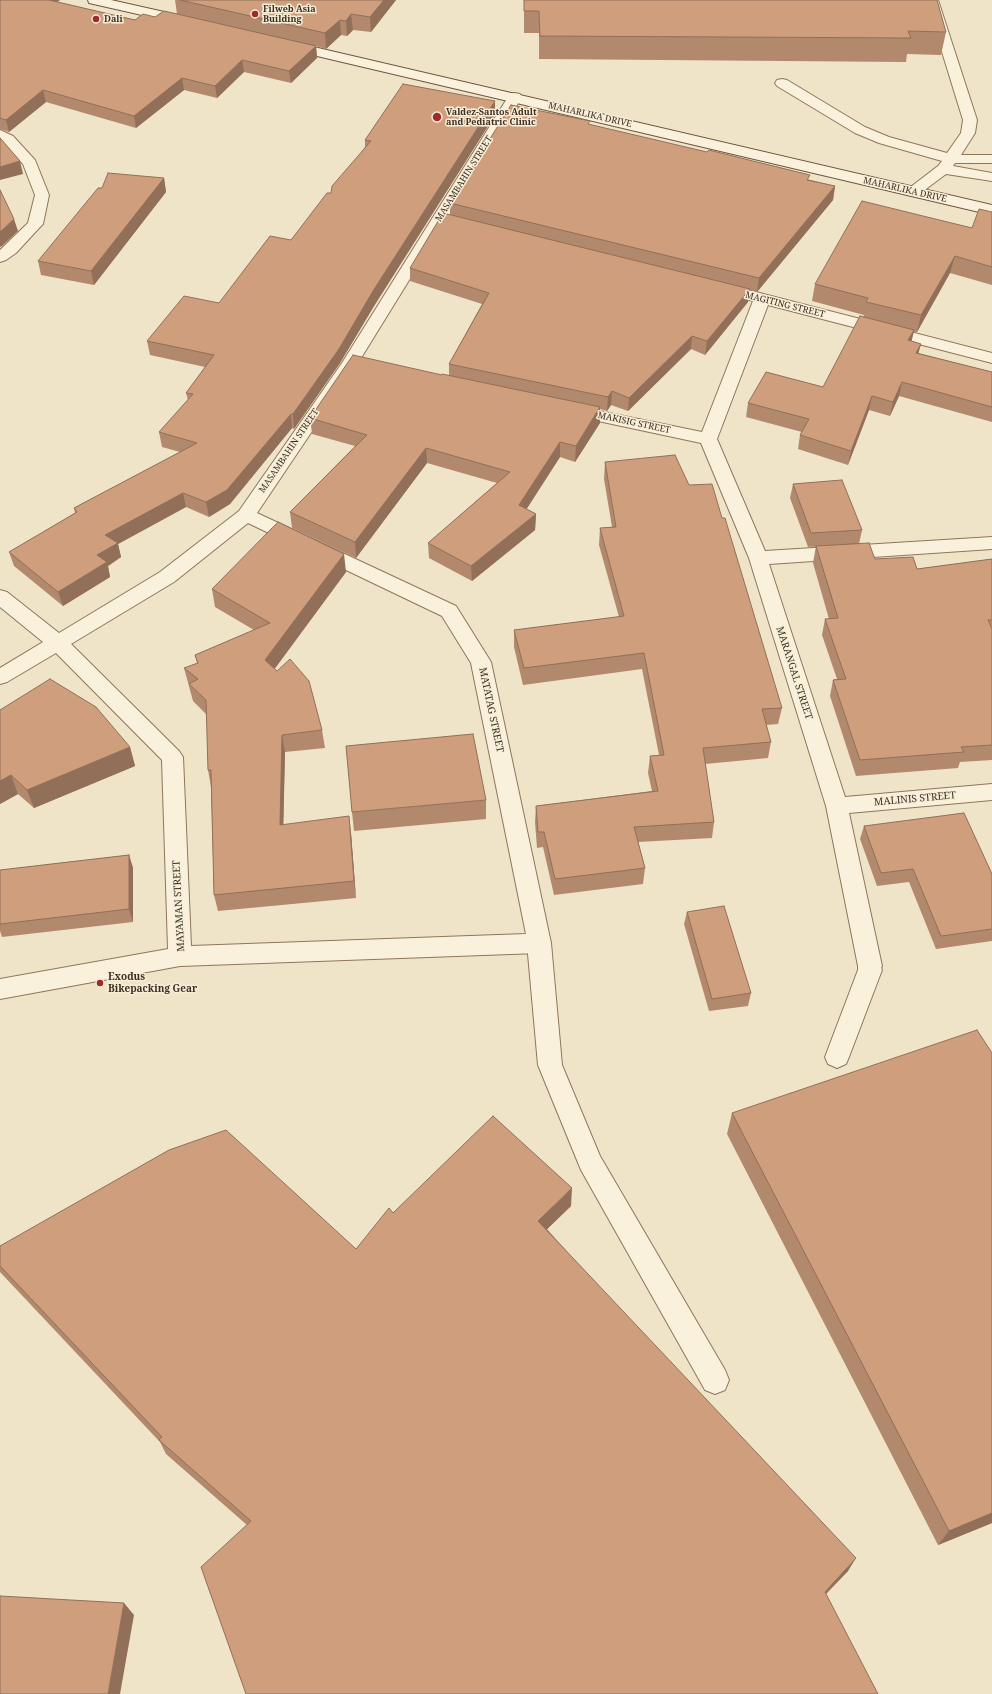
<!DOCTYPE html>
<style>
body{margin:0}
canvas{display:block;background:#f0e4c8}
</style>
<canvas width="992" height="1694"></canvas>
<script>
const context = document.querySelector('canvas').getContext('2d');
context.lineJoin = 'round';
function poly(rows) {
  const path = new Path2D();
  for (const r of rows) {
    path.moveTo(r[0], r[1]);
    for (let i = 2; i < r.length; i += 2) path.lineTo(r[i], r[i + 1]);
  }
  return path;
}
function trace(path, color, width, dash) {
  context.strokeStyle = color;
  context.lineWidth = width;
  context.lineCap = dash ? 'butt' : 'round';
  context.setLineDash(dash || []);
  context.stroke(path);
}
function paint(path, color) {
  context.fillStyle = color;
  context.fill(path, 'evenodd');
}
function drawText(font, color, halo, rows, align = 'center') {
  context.font = font + ' "Noto Serif",serif';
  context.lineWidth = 3;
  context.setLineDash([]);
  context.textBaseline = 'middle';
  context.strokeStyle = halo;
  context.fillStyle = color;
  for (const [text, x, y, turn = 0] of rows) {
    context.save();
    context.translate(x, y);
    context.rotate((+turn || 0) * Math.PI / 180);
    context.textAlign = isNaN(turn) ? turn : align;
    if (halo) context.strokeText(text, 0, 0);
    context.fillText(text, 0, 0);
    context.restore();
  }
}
const lane = poly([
 [926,0,938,0,977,120,975,133,961,155,992,155,992,163,955,163,953,166,992,173,992,181,946,174,918,195,913,196,908,195,906,192,908,189,938,166,942,161,879,143,855,133,777,86,775,83,777,80,782,79,787,80,865,127,889,137,947,153,961,133,963,120,926,0],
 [539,933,547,936,551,943,562,1065,600,1156,725,1370,729,1380,725,1390,715,1394,705,1390,581,1170,538,1065,527,943,531,936,539,933],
 [870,956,878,959,882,970,849,1057,846,1064,837,1068,828,1064,825,1057,858,970,858,966,862,959,870,956]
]);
const street = poly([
 [515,93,520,94,522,97,358,363,257,513,456,606,491,662,551,943,547,950,539,953,180,966,0,999,0,979,168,949,162,760,56,653,7,682,0,684,0,668,43,642,0,607,0,590,7,592,59,633,160,572,239,511,342,363,508,97,510,94,515,93],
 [248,523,442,616,471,663,526,934,191,946,183,757,179,751,71,644,174,582,248,523],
 [0,130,13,136,35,160,49,195,43,224,40,227,16,253,6,260,0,262,0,250,28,223,35,195,23,164,0,140,0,130],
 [748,290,992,353,992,363,768,305,717,439,765,551,992,537,992,549,769,564,845,797,992,784,992,800,849,813,882,966,878,973,870,976,862,973,858,966,826,806,749,558,701,443,570,415,564,414,561,410,564,406,570,405,702,432,753,301,742,298,740,295,742,292,748,290]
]);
const secondary = poly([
 [88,0,111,0,191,18,193,21,191,24,186,25,89,3,88,0],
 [288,41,992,205,992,215,283,48,281,45,283,42,288,41]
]);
const wall = poly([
 [0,0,60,0,57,2,135,20,177,14,175,0,396,0,371,32,353,30,347,36,341,35,326,49,316,46,317,58,291,83,244,72,217,98,184,90,136,128,46,102,9,132,0,129],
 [524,0,946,32,941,55,907,54,906,62,539,59,539,33,524,33],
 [495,101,495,115,374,306,340,363,294,429,292,428,230,504,209,517,186,507,118,544,121,557,108,566,110,577,63,606,14,566,9,552,75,513,74,508,180,452,162,447,159,432,188,400,186,393,205,367,150,355,147,341,219,303,291,240,331,193,365,147,365,140],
 [590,125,835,186,833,200,757,292,750,290,748,302,705,355,691,349,628,411,611,405,607,411,600,409,600,423,575,462,560,457,526,509,536,514,535,530,472,581,429,558,428,543,497,483,427,463,356,558,292,528,290,512,355,446,312,434,310,418,442,375,449,375,449,364,482,304,410,281,410,268,450,215,450,203],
 [164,178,166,192,94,285,41,275,38,261,102,188],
 [992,212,992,285,950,273,917,332,914,332,911,341,921,344,918,353,992,372,992,422,899,396,890,416,869,410,848,465,798,449,800,435,802,432,746,417,748,403,823,387,863,317,864,315,812,301,815,284,972,228],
 [605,462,782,708,778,724,766,725,771,742,768,758,705,764,714,822,712,838,638,842,645,868,643,884,554,895,543,847,537,848,535,822,536,806,652,791,648,773,650,756,659,755,642,669,523,685,514,647,514,630,619,617,599,545,600,528,612,527,604,479],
 [793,484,862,530,859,544,875,559,917,569,992,559,992,760,960,762,958,768,856,776,830,696,833,680,837,679,822,635,825,619,829,619,813,563,816,546,841,545,808,547,790,498],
 [346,572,274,669,322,730,325,748,285,752,283,825,351,833,356,898,218,911,214,895,211,787,208,770,207,715,193,701,184,668,197,663,195,655,254,630,215,607,212,589],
 [0,710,130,747,135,766,34,808,18,794,0,804],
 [486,800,486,819,354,831,352,812],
 [864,826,992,874,992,941,936,949,909,882,877,886,860,839],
 [129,855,133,868,133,922,2,937,0,931,0,870],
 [687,912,751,993,748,1006,709,1011,684,924],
 [992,1053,992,1523,938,1545,727,1134,732,1113],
 [571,1206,547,1229,848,1571,826,1594,247,1525,166,1454,160,1442,0,1272,0,1246,356,1249,393,1213]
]);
const shadedWall = poly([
 [43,0,60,0,45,10],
 [384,0,396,0,371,32,370,17],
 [351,14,353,30,347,36,346,21],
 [340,20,341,35,326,49,325,33],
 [316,46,317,58,291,83,289,71],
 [242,60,244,72,217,98,215,86],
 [182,78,184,90,136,128,134,116],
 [43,90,46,102,9,132,6,120],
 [495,101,495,115,374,306,340,363,294,429,293,414,373,291],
 [20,161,23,174,0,180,0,167],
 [164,178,166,192,94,285,91,271],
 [835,186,833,200,757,292,759,278],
 [14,219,18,231,2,246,0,247,0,232],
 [955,256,950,273,917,332,921,315],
 [750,289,748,302,705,355,707,341],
 [914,330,911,344,908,340],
 [692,336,691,349,628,411,629,398],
 [921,344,917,358,916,353],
 [902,382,899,396,890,416,893,402],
 [612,391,611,405,607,411,608,397],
 [872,396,869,410,848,465,851,451],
 [600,407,600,423,575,462,576,446],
 [291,414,292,428,230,504,209,517,206,502],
 [560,442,560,457,519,521,519,505],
 [426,448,427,463,356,558,355,542],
 [183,493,186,507,118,544,121,557,108,566,110,577,63,606,58,592,97,555,105,535],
 [536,514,535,530,472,581,471,566],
 [344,554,346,572,268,678,265,660],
 [282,735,285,752,283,842,280,825],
 [130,747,135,766,34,808,27,790],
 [11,775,18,794,0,804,0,781],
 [349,816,351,833,356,898,354,881],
 [129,855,133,868,133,922,129,909],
 [572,1188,571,1206,538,1238,538,1221],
 [992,1513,992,1523,938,1545,949,1531],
 [856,1558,848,1571,817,1603,825,1592],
 [124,1603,134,1615,120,1694,108,1694]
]);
const building = poly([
 [0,0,49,0,135,20,143,14,155,17,164,11,316,46,289,71,242,60,215,86,182,78,134,116,43,90,6,120,0,118,0,0],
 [180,0,384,0,370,17,351,14,346,21,340,20,325,33,180,0],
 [524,0,937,0,946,32,908,31,911,38,540,36,539,11,524,11,524,0],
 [403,84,495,101,373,291,339,349,293,414,291,414,227,490,206,502,183,493,105,535,118,543,97,555,107,562,58,592,9,552,77,512,74,508,197,443,159,432,193,394,186,393,214,355,147,341,184,296,219,303,270,236,291,240,327,193,331,193,332,186,371,141,365,140,403,84],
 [511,105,590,121,588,124,707,152,709,150,753,161,810,175,807,180,835,186,759,278,450,203,511,105],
 [0,138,1,139,20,161,0,167,0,138],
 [108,173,164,178,91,271,38,261,98,188,102,188,108,173],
 [0,190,14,219,0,232,0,190],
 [862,201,972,228,979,209,992,212,992,267,955,256,921,315,866,302,868,298,815,284,862,201],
 [443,213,750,289,707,341,692,336,629,398,612,391,608,397,449,364,489,293,410,268,443,213],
 [860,316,914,330,908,340,921,344,916,353,992,372,992,407,902,382,893,402,872,396,851,451,800,435,809,419,748,403,766,372,823,387,860,316],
 [353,355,442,375,442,374,600,407,576,446,560,442,519,505,536,514,471,566,428,543,510,472,426,448,355,542,290,512,367,435,310,418,353,355],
 [675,455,689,485,712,484,722,518,725,518,782,708,762,709,771,742,703,748,714,822,634,827,645,868,555,879,544,832,538,832,536,806,658,791,650,756,664,755,644,653,524,668,514,630,624,616,600,528,616,527,605,462,675,455],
 [842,480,862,530,811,533,793,484,842,480],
 [278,522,344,554,265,660,277,671,290,659,309,681,322,730,282,735,280,825,349,816,354,881,214,895,211,770,208,770,206,700,189,684,198,679,184,668,198,663,195,655,270,623,212,589,278,522],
 [869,543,875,559,913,557,917,569,992,559,992,620,988,620,992,629,992,745,961,747,964,752,860,760,833,680,846,679,825,619,838,618,816,546,869,543],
 [50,679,96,707,130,747,27,790,11,775,0,781,0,710,50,679],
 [473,734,486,800,352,812,346,746,473,734],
 [964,813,992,874,992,929,941,936,913,869,881,873,864,826,964,813],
 [129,855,129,909,0,924,0,870,129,855],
 [724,906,751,993,712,999,687,912,724,906],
 [977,1030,992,1053,992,1513,949,1531,732,1113,977,1030],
 [493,1116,572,1188,538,1221,856,1558,825,1592,878,1694,246,1694,201,1567,251,1521,159,1440,162,1437,0,1266,0,1246,169,1150,226,1130,356,1249,389,1208,393,1213,493,1116],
 [0,1596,124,1603,108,1694,0,1694,0,1596]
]);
const markers = [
 [255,14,4,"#9e2a2b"],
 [96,19,4,"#9e2a2b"],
 [437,117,5,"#9e2a2b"],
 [100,983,4,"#9e2a2b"]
];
const farPoinames = [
 ["Filweb Asia",263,9],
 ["Building",263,19],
 ["Dali",104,19],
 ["Valdez-Santos Adult",446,112],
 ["and Pediatric Clinic",446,122]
];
const farStreetnames = [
 ["MAHARLIKA DRIVE",590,115,13],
 ["MASAMBAHIN STREET",464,179,-58],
 ["MAHARLIKA DRIVE",905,190,13],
 ["MAGITING STREET",785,305,14],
 ["MAKISIG STREET",634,423,12],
 ["MASAMBAHIN STREET",289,451,-56]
];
const streetNames = [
 ["MARANGAL STREET",794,673,72],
 ["MATATAG STREET",491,710,78],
 ["MALINIS STREET",915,799,-5],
 ["MAYAMAN STREET",179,906,-93]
];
const poiNames = [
 ["Exodus",108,977],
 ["Bikepacking Gear",108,989]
];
trace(lane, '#8d765c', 2);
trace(street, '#8d765c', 2);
trace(secondary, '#6f573f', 2);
paint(lane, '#faf1dc');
paint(street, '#faf1dc');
paint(secondary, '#faf1dc');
paint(wall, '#b2896c');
paint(shadedWall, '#916f58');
paint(building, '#cf9f7d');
trace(building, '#916f58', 1);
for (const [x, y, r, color] of markers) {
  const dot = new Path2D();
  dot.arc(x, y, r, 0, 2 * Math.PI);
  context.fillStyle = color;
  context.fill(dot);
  trace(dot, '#f7eed8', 1.5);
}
drawText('bold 9px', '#3d2e20', '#f7eed8', farPoinames, 'left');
drawText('9px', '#3d2e20', '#f7eed8', farStreetnames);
drawText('10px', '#3d2e20', '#f7eed8', streetNames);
drawText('bold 10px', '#3d2e20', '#f7eed8', poiNames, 'left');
</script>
